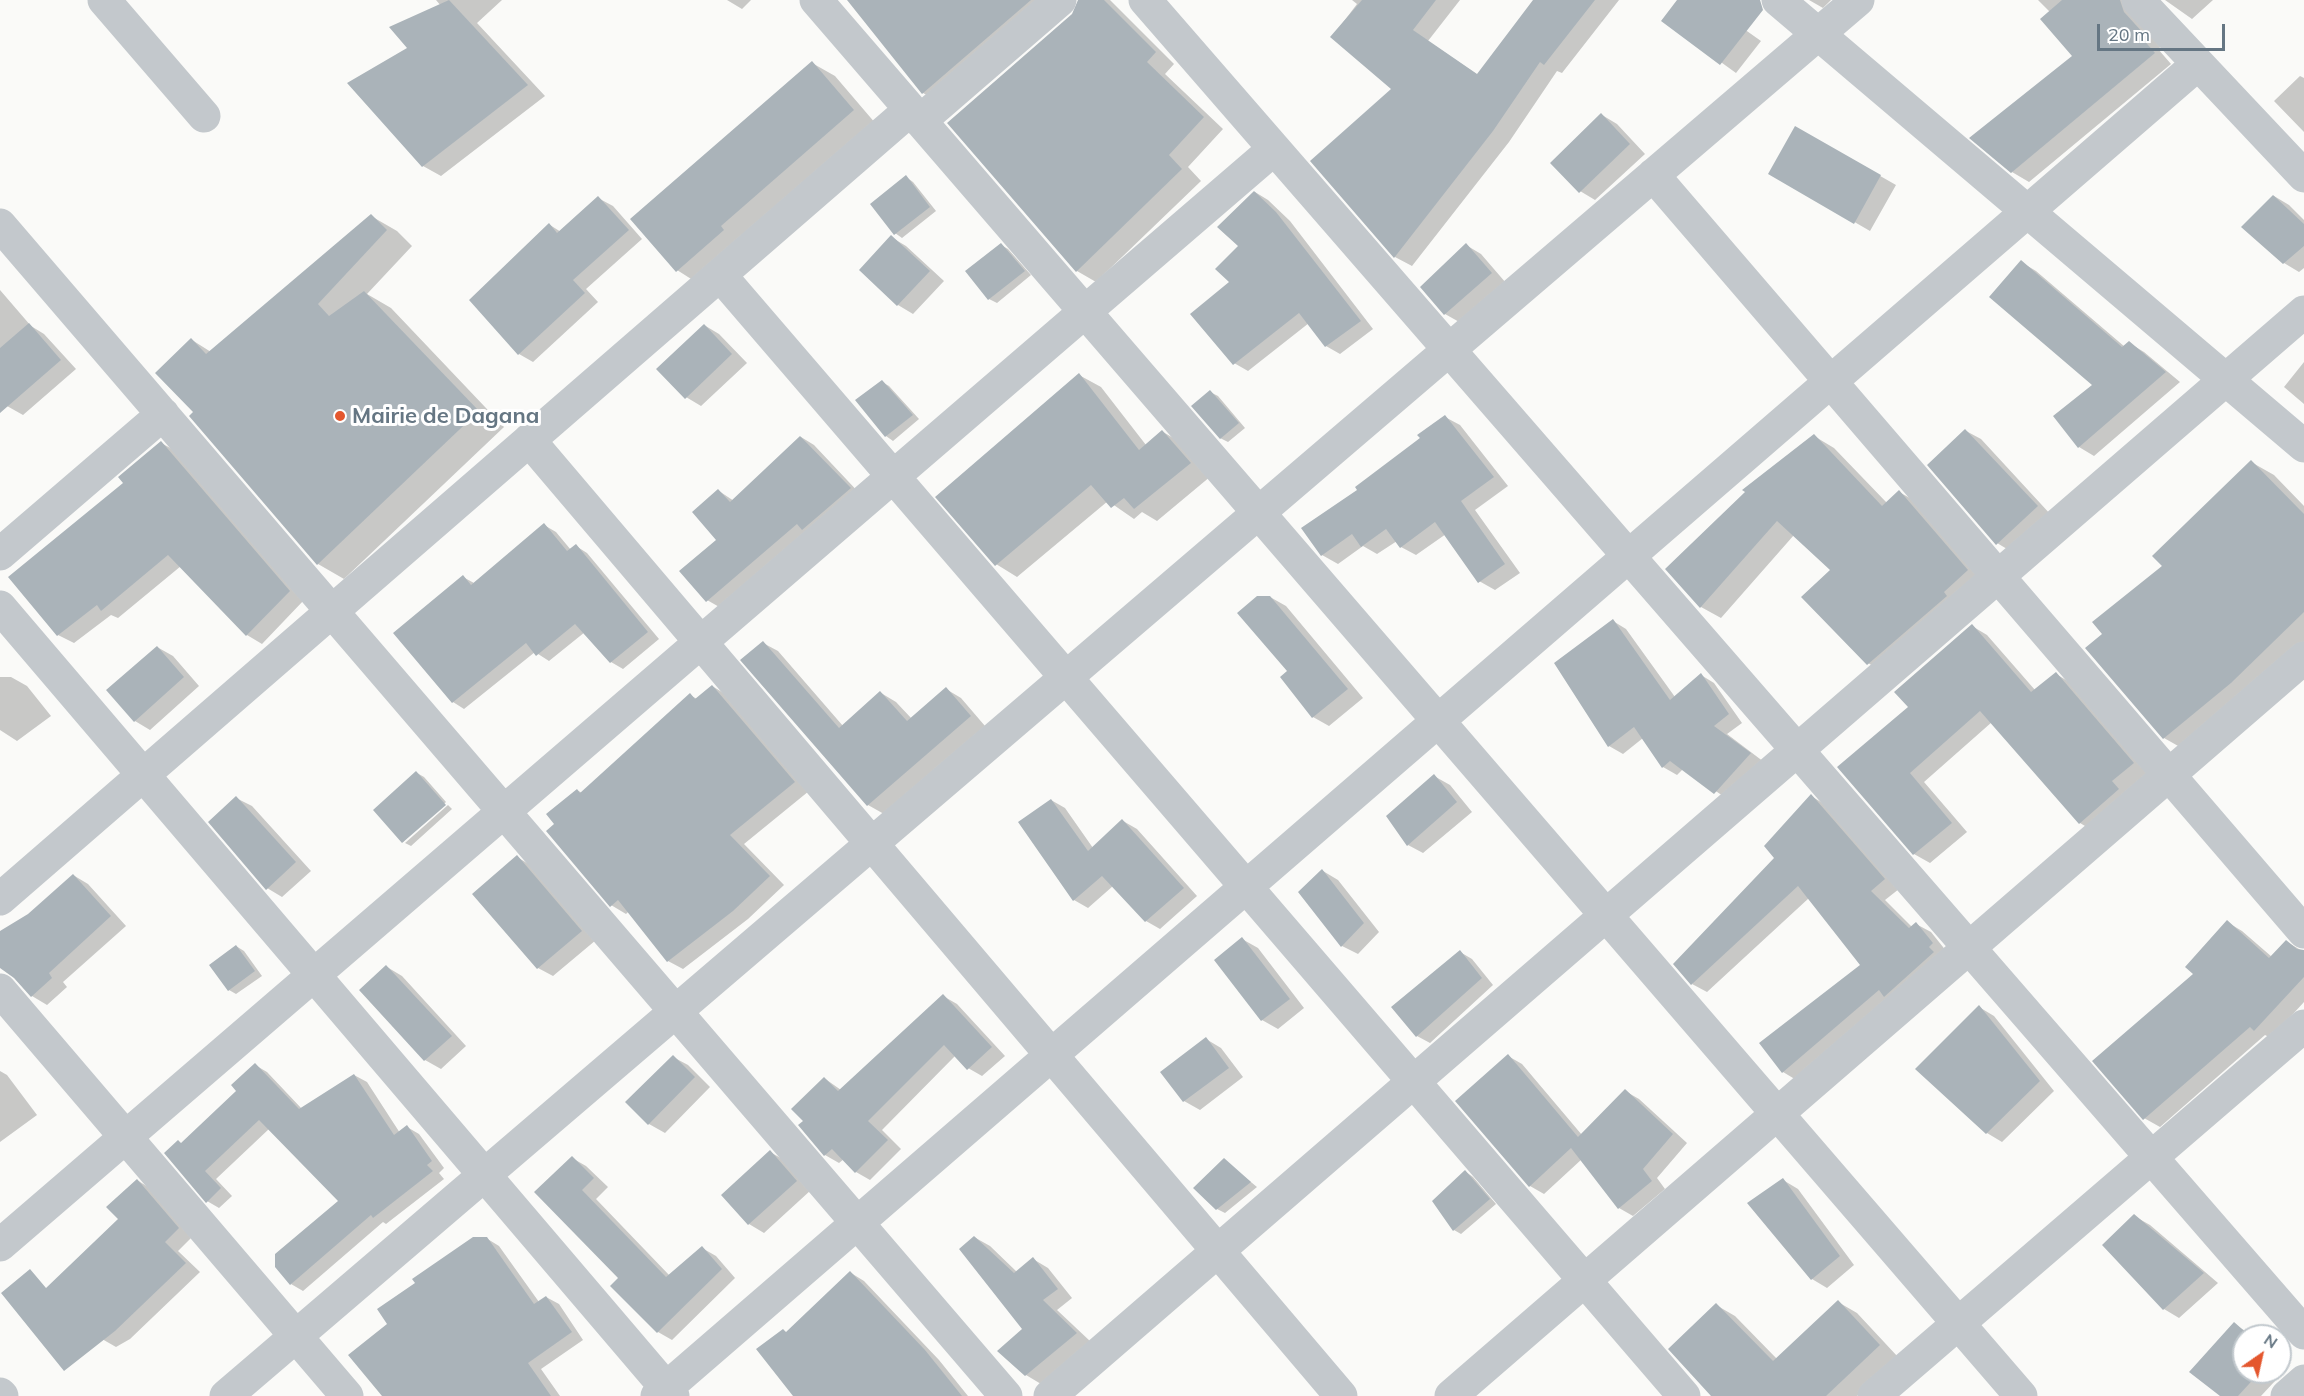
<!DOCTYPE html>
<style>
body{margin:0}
#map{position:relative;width:2304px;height:1396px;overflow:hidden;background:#fafaf8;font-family:Mulish,sans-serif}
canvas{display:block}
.north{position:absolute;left:2232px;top:1324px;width:60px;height:60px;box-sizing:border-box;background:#fff;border:2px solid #c1c8cd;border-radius:50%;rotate:34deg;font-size:16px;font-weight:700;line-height:24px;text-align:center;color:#657683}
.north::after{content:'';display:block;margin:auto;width:21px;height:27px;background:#e4572e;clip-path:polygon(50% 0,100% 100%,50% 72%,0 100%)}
.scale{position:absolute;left:2097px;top:24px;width:128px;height:27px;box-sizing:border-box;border:3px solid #657683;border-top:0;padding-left:8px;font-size:18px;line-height:21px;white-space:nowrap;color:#657683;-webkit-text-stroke:4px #fff;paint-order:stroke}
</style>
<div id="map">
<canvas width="2304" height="1396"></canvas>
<div class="north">N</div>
<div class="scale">20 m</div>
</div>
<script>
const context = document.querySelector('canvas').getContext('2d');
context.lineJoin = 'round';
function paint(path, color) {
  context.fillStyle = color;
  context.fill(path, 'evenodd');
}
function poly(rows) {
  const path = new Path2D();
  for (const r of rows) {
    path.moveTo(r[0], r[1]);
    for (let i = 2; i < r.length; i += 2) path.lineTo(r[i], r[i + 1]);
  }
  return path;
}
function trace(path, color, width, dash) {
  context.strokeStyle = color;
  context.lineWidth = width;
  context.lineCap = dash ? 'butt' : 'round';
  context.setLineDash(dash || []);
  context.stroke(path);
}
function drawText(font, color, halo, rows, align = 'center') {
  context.font = font + ' Mulish,sans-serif';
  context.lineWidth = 6;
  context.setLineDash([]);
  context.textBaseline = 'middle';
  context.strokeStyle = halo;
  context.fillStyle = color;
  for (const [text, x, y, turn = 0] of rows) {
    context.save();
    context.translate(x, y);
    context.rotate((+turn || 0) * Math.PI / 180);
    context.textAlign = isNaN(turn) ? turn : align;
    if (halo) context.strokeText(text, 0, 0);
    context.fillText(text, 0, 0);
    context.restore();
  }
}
const shadow = poly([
 [436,0,502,0,477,23,545,96,441,176,423,166,409,48,441,6],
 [727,0,751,0,742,9],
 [849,0,1063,0,943,104,923,93],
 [1080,0,1110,0,1174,64,1165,74,1223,129,1188,167,1201,181,1096,282,1077,271,1073,15],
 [1352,0,1460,0,1428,41,1478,75,1535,0,1619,0,1562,73,1557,71,1509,142,1412,266,1395,257,1312,161,1393,89,1332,37,1357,4],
 [1679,0,1703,0,1761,41,1736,73,1664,21],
 [1809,0,1831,0,1823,8],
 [2038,0,2140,0,2162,46,2158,49,2171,64,2029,182,2012,172,2074,56,2050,12],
 [2165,0,2213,0,2192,19],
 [812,63,835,76,876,124,699,284,677,270],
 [2300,76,2304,78,2304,132,2274,101],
 [1602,115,1617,124,1645,154,1595,200,1580,191],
 [1796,128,1896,185,1870,231,1770,173],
 [906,177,913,182,936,211,902,238,895,233],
 [1255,192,1268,200,1290,221,1373,329,1340,354,1326,346,1309,323,1248,371,1234,363,1240,246],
 [2274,196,2289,205,2304,220,2304,268,2299,272,2284,263],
 [598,198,613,206,642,239,586,289,598,302,533,362,519,354,550,225,561,232],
 [371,216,397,231,412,246,367,294,391,308,504,427,344,579,318,564,192,340,211,352],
 [891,237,906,246,944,281,913,314,898,305,861,270],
 [1001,245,1008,249,1031,275,997,303,989,299],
 [1466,245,1481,254,1506,283,1461,323,1445,314,1422,287],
 [2021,262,2036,271,2125,347,2129,343,2144,352,2180,382,2094,456,2079,447,2094,385],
 [0,290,31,326,44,334,76,369,23,415,7,406,0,398],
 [704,325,719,334,747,363,701,406,686,397],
 [2304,362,2304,404,2284,387],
 [1079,375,1101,387,1146,445,1163,432,1184,444,1211,476,1157,521,1142,512,1134,519,1108,501,1017,577,996,564],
 [882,382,889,386,919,419,893,441,886,436,857,400],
 [1210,392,1218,396,1245,428,1228,442,1220,438],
 [1445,417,1460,425,1508,486,1475,510,1520,573,1495,590,1479,581,1446,534,1416,555,1401,547,1397,541,1377,554,1363,546,1338,564,1322,555,1303,529,1359,490],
 [1966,431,1981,439,2052,516,2012,552,1997,543],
 [1814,436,1834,448,1887,503,1899,492,1919,503,1986,582,1888,675,1868,663,1833,570,1794,535,1721,618,1701,607,1667,569],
 [801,437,814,445,863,497,721,608,707,600,718,540,719,491,734,501],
 [161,443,176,451,304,600,262,644,247,635,181,566,118,618,111,615,74,643,58,635,125,483],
 [2251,462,2274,475,2304,506,2304,647,2187,751,2164,738,2104,634],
 [544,525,556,532,571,550,576,546,587,553,659,639,623,669,611,662,585,632,549,661,535,652,464,709,453,702,463,577,474,583],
 [1270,597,1286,606,1363,698,1329,726,1313,717,1289,672],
 [1613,621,1626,629,1675,697,1701,675,1714,683,1742,723,1727,734,1764,762,1729,800,1683,769,1677,775,1663,767,1643,738,1623,754,1609,746],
 [1972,626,1987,635,2035,690,2056,674,2071,683,2148,773,2095,832,2080,823,1992,722,1924,782,1967,832,1930,863,1914,854,1839,768,1911,707],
 [763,643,778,651,843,726,881,693,896,702,912,719,946,689,961,698,985,726,884,814,868,805,743,660],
 [157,647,173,656,199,686,150,730,135,721],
 [0,677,11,677,27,686,51,716,17,741,0,730],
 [712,686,727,695,809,791,744,844,784,885,748,919,683,969,668,961,629,911,626,914,611,905,556,824,577,790,582,793,690,695,697,699],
 [417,773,424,777,446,802,403,842,375,810],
 [1434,776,1450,785,1472,812,1423,853,1408,845],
 [1811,796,1826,805,1899,889,1885,900,1912,927,1916,924,1931,932,1947,952,1798,1081,1783,1072,1761,1043,1862,965,1809,898,1707,992,1692,984,1776,858],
 [236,798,252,806,311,871,282,897,267,888],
 [1051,800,1065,808,1093,848,1123,821,1137,829,1197,896,1160,929,1146,921,1113,886,1088,908,1074,900],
 [448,805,452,809,411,846,405,843],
 [517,857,532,866,596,940,553,976,538,968],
 [1323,871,1338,880,1379,932,1358,954,1342,946,1300,892],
 [73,875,88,884,126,926,63,982,67,987,47,1005,32,996,16,977,0,965,0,932,29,915],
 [2227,922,2242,931,2272,957,2287,942,2304,952,2304,1002,2271,1038,2265,1035,2160,1127,2144,1118,2195,974],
 [1242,939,1258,948,1304,1008,1278,1029,1262,1020],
 [236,946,244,951,262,976,236,994,229,990],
 [1460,952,1472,959,1493,985,1430,1043,1417,1036,1394,1007],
 [387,967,402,976,466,1046,441,1069,425,1060,361,990],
 [943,996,957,1004,1005,1056,982,1076,968,1068,956,1055,882,1130,901,1149,870,1180,856,1172,844,1159,839,1163,825,1155,805,1121,824,1078,841,1090],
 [1979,1007,1994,1016,2054,1091,2002,1142,1987,1133,1917,1069],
 [1206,1039,1221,1048,1243,1077,1200,1110,1184,1101,1162,1073],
 [1508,1056,1522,1064,1582,1135,1625,1091,1639,1099,1687,1143,1657,1178,1665,1189,1633,1216,1619,1208,1582,1159,1544,1194,1530,1186,1457,1101],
 [673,1057,688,1065,710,1087,665,1133,649,1124,628,1102],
 [255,1065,267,1072,302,1109,354,1075,367,1082,400,1133,407,1127,419,1134,444,1168,439,1173,444,1179,386,1224,383,1222,303,1291,291,1284,341,1201,270,1128,216,1179,232,1196,219,1208,207,1201,182,1144,238,1091],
 [0,1071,7,1075,37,1115,0,1142],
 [770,1152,786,1161,811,1190,764,1233,749,1224],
 [572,1158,586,1166,608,1187,596,1199,670,1276,702,1248,716,1256,735,1278,672,1340,658,1332,620,1278,536,1192],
 [1224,1160,1257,1187,1225,1213,1217,1209],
 [1466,1172,1473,1177,1496,1204,1461,1234,1454,1230],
 [137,1180,151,1189,192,1237,178,1251,200,1272,130,1339,116,1347,102,1339,120,1220],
 [1783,1180,1798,1189,1854,1265,1827,1288,1812,1279],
 [2134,1216,2150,1225,2218,1283,2179,1318,2164,1309],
 [974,1237,990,1246,1017,1272,1033,1259,1048,1268,1072,1298,1057,1310,1091,1342,1041,1384,1026,1375,1024,1329],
 [486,1238,499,1246,539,1302,546,1297,559,1304,583,1340,541,1369,560,1396,384,1396],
 [851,1273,864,1281,939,1360,968,1396,795,1396,787,1333],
 [1838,1302,1857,1313,1898,1357,1857,1396,1713,1396,1716,1305,1735,1316,1777,1359],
 [2234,1324,2253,1336,2244,1336,2244,1372,2280,1372,2280,1360,2288,1367,2261,1396,2223,1396]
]);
const building = poly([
 [449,0,528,85,422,167,347,83,407,48,389,27],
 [847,0,1031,0,922,94],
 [1078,0,1104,0,1156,52,1147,62,1204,117,1169,155,1182,169,1076,272,947,123,1072,14],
 [1362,0,1436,0,1413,30,1477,74,1533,0,1595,0,1544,65,1540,62,1493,131,1394,258,1310,161,1391,89,1330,37],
 [1677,0,1760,0,1763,10,1720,65,1661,21],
 [2062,0,2120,0,2124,12,2145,35,2142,38,2155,53,2011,173,1969,138,2072,56,2040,19],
 [812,61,854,110,721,226,724,230,676,272,630,219],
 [1601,113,1630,144,1579,193,1550,163],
 [1795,126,1881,175,1854,224,1768,174],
 [906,175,930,207,894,235,870,204],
 [1254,191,1276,212,1361,321,1325,347,1299,313,1233,365,1190,314,1229,282,1215,269,1238,246,1217,227],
 [2273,195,2304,224,2304,246,2283,264,2241,227],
 [598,196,629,230,573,280,585,293,518,355,469,300,549,223,557,233],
 [371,214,387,230,318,304,329,316,364,291,479,411,317,565,189,416,193,412,155,373,191,338,206,354],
 [891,235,930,271,897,306,859,270],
 [1001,243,1025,271,988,300,965,271],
 [1466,243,1492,273,1444,315,1420,287],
 [2021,260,2122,347,2129,341,2166,372,2078,448,2053,416,2092,385,1989,297],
 [29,323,61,360,0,413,0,348],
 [704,324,732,354,685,399,656,369],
 [1079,373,1139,450,1162,430,1191,463,1134,509,1124,498,1111,508,1091,485,995,566,935,497],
 [882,380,913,415,885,437,855,400],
 [1210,390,1239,423,1220,439,1191,406],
 [1445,415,1494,477,1461,501,1505,564,1478,583,1435,522,1400,548,1386,529,1361,547,1352,534,1321,556,1301,528,1357,490,1355,487,1420,438,1417,435],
 [1965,429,2038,506,1996,545,1927,465],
 [1814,434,1882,506,1899,490,1968,570,1944,592,1947,596,1867,665,1801,597,1830,570,1777,521,1700,608,1665,569,1745,492,1742,490],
 [800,436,851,488,802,530,797,524,706,602,679,571,716,540,692,512,718,489,730,502],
 [161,441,290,591,246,636,168,555,101,611,97,605,57,636,8,577,123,483,118,477],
 [2251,460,2304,514,2304,612,2231,683,2163,739,2085,648,2102,634,2092,622,2162,566,2152,556],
 [544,523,567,551,576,544,648,632,610,663,575,624,536,656,526,643,452,703,393,633,463,575,471,585],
 [1257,596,1270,596,1348,689,1312,718,1280,677,1287,671,1237,613],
 [1613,619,1670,700,1701,673,1729,714,1714,726,1751,753,1714,794,1670,761,1662,768,1634,727,1608,747,1554,663],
 [1972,624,2031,692,2056,672,2134,763,2112,781,2119,789,2079,824,1980,711,1910,773,1952,823,1913,855,1837,767,1908,707,1894,692],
 [763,641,839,728,880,691,907,721,946,687,971,716,867,806,740,660],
 [157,646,184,677,134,722,106,690],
 [712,685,795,782,730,835,770,876,733,911,667,962,618,900,610,907,546,831,554,824,546,814,577,789,580,793,690,693,695,699],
 [416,771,446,805,402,843,373,810],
 [1434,774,1457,802,1407,846,1386,816],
 [1811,794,1885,879,1871,891,1909,928,1916,922,1933,943,1929,947,1934,952,1884,997,1879,990,1782,1073,1759,1043,1860,965,1798,886,1691,985,1673,964,1774,858,1764,846],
 [236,796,296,862,266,890,208,822],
 [1051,799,1088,851,1122,819,1184,888,1145,922,1102,876,1073,901,1018,822],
 [517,855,582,931,537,969,472,894],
 [1322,869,1364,923,1341,947,1298,892],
 [73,874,111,916,49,973,52,978,31,997,14,978,0,968,0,931,28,914],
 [2227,920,2269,958,2286,940,2297,949,2304,950,2304,977,2254,1031,2250,1027,2143,1120,2092,1061,2193,974,2185,967],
 [1242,937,1290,999,1261,1021,1214,960],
 [236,945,255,971,228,991,209,965],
 [1460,950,1482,978,1416,1037,1391,1007],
 [386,965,452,1036,424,1061,359,990],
 [943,994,992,1047,967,1070,944,1045,868,1121,888,1140,855,1173,832,1149,824,1156,798,1125,803,1121,791,1109,824,1077,838,1091],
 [1979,1005,2040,1081,1986,1134,1915,1069],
 [1206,1037,1229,1068,1183,1102,1160,1072],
 [1508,1054,1578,1137,1625,1089,1673,1134,1643,1169,1652,1181,1618,1209,1571,1148,1529,1187,1455,1101],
 [673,1055,695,1077,648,1125,625,1102],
 [255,1063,299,1109,354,1074,394,1135,407,1125,432,1161,427,1165,433,1171,373,1218,371,1215,290,1285,275,1267,275,1254,338,1201,259,1120,205,1171,221,1188,206,1203,164,1153,178,1140,181,1143,236,1091,231,1085],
 [770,1150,797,1181,748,1225,721,1195],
 [572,1156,594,1178,582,1190,666,1277,702,1246,722,1269,657,1333,610,1286,618,1278,534,1192],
 [1224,1158,1251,1182,1216,1210,1193,1188],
 [1465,1170,1490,1199,1453,1231,1432,1201],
 [1783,1178,1840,1256,1811,1280,1747,1203],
 [137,1179,179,1228,165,1242,186,1263,115,1331,64,1371,1,1293,30,1269,46,1288,118,1219,106,1207],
 [2134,1214,2204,1273,2163,1310,2102,1245],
 [974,1236,1014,1273,1033,1257,1058,1289,1043,1300,1077,1333,1025,1376,997,1351,1022,1329,959,1249],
 [473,1237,487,1237,534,1304,546,1296,572,1332,528,1363,551,1396,382,1396,348,1355,387,1324,377,1309,415,1283,412,1279],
 [850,1271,925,1350,962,1396,793,1396,756,1349,783,1329,786,1332],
 [1838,1300,1880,1345,1826,1396,1711,1396,1668,1349,1716,1303,1773,1361],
 [2234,1322,2250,1336,2244,1336,2244,1372,2260,1372,2238,1396,2220,1396,2189,1372]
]);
const street = poly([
 [104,0,204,116],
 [816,0,2021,1396],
 [1145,0,2304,1333],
 [1778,0,2304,446],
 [2138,0,2304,176],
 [920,121,1060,0],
 [1653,175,2304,932],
 [0,225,1006,1396],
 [720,275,1684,1396],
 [529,440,1341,1396],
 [0,554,163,414],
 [0,607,673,1396],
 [0,899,910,110],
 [0,990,347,1396],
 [0,1245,1274,149],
 [0,1394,2,1396],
 [226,1396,1858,0],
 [657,1396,2198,64],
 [1050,1396,2304,312],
 [1451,1396,2304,658],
 [1874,1396,2304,1026],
 [2287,1396,2304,1381]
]);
const markers = [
 [340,416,6,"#e4572e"]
];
const poiNames = [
 ["Mairie de Dagana",352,416]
];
paint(shadow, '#0003');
paint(building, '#aab3b9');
trace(street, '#c3c8cc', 33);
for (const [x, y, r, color] of markers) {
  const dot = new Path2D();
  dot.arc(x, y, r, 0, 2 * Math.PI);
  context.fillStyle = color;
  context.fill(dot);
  trace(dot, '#fff', 2);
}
drawText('bold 22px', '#657683', '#fff', poiNames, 'left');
</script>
